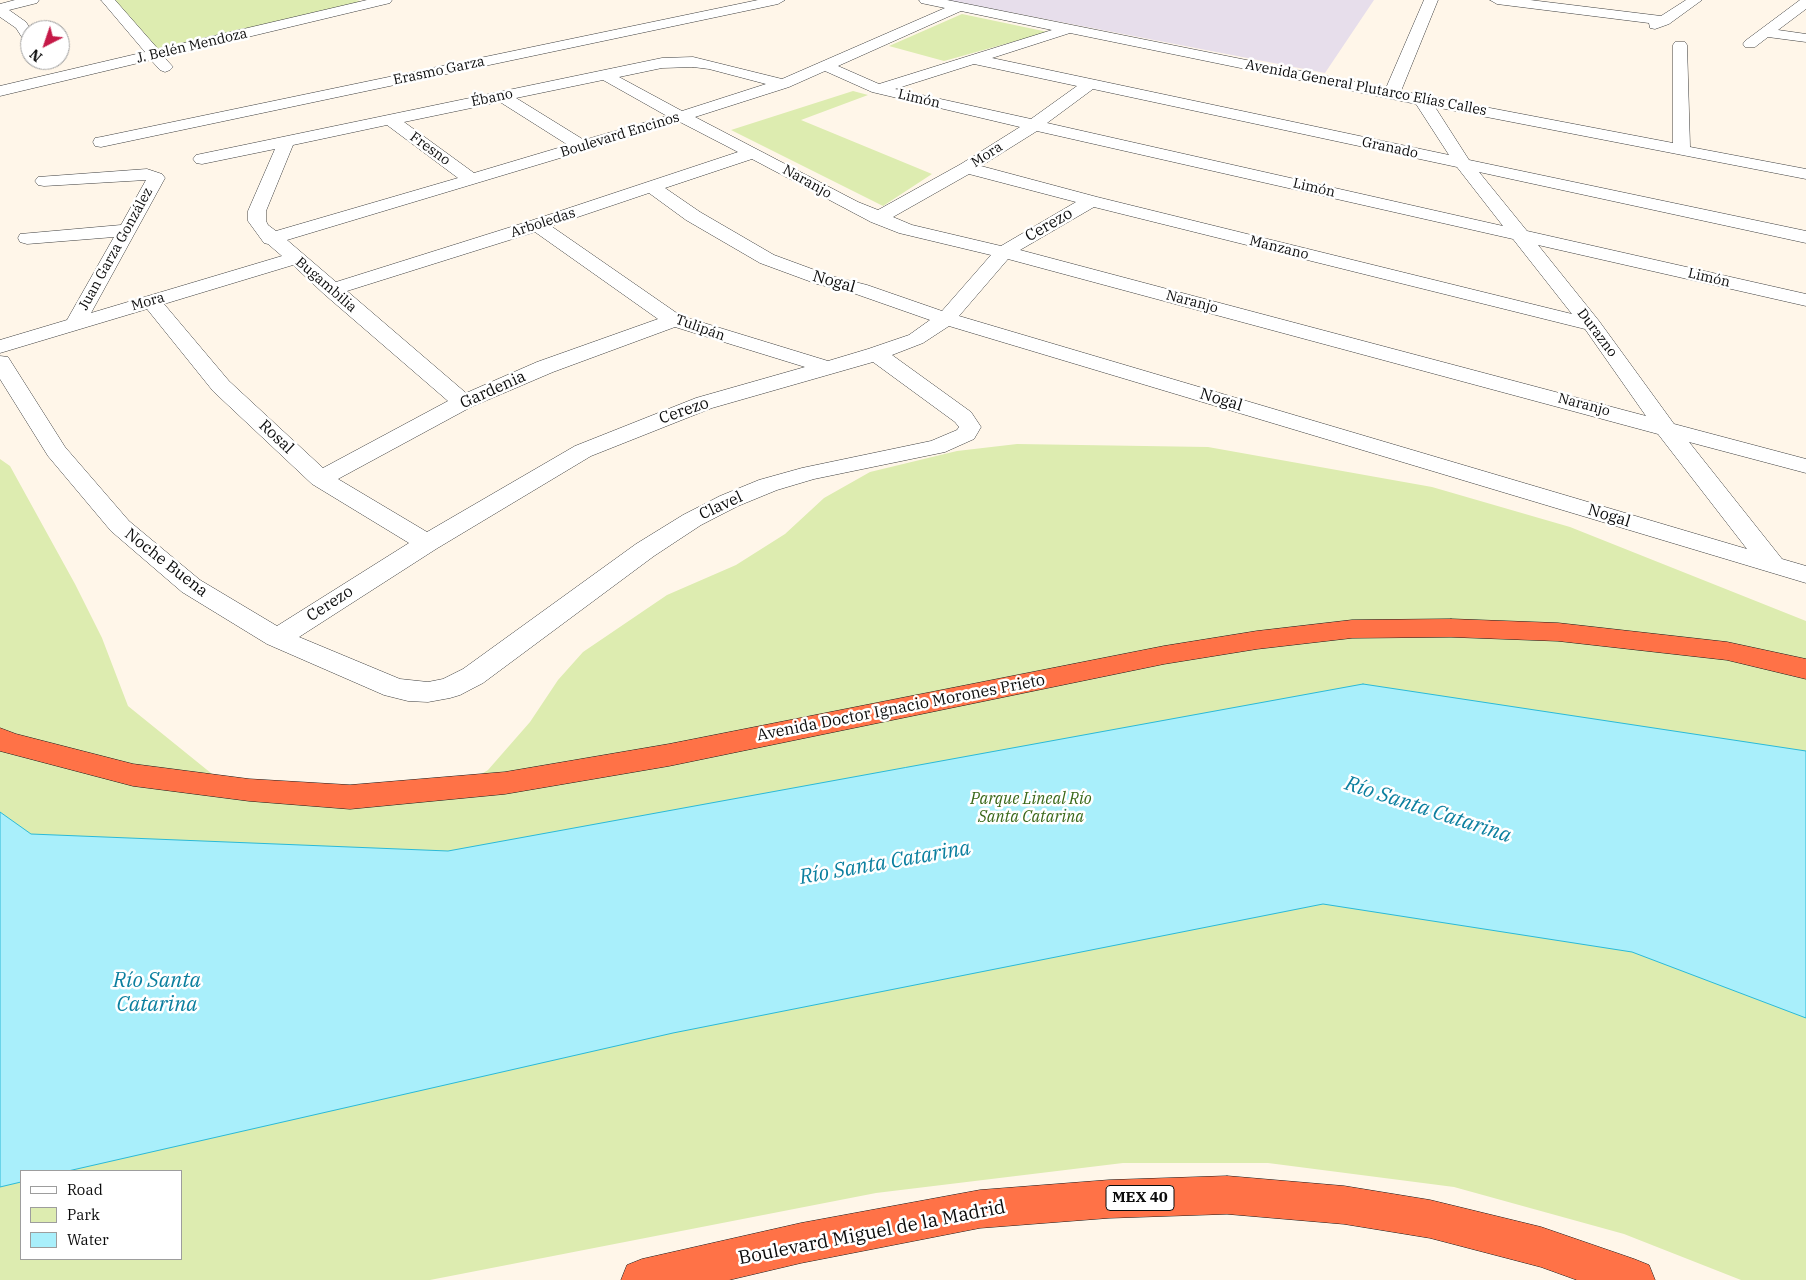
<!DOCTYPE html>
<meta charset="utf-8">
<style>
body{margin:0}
#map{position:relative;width:1806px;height:1280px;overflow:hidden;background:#fff6e9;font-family:"IBM Plex Serif",serif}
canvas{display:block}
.legend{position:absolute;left:20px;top:1170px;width:162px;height:90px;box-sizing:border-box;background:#fff;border:1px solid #9d9d9d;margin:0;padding:6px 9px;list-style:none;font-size:15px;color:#0b0b0b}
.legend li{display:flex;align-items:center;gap:10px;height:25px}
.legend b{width:25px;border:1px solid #9d9d9d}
.north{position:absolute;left:20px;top:20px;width:50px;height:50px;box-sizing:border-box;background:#fff;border:1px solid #9d9d9d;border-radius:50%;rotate:221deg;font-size:14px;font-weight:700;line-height:20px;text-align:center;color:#0b0b0b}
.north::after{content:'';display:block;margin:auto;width:18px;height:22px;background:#c51947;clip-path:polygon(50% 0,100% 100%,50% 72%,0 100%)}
</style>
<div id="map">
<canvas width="1806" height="1280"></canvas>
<ul class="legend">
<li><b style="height:6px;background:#fff"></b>Road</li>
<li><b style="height:14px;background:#ddecb0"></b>Park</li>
<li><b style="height:14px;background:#a9effb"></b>Water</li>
</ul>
<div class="north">N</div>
</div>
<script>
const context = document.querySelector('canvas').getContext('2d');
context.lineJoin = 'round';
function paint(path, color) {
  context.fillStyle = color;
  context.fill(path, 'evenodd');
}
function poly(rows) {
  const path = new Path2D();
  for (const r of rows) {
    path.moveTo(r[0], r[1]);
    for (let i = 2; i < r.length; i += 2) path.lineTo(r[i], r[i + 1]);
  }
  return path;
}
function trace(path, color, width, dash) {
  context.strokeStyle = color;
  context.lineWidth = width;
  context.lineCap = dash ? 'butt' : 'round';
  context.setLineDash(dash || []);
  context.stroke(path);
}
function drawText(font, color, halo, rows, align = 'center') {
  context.font = font + ' "IBM Plex Serif",serif';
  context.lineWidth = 5;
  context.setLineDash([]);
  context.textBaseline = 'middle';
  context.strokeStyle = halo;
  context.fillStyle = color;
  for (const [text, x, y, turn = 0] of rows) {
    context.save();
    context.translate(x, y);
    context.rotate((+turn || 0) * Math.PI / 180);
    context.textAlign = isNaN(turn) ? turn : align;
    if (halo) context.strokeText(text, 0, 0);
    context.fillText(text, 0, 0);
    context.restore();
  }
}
const industrial = poly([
 [947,0,1374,0,1325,73]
]);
const green = poly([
 [114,0,356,0,365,2,158,52],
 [962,14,1048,32,944,61,889,46],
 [853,91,868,95,801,120,932,174,883,206,731,130],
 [1017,444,1208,447,1432,487,1570,527,1806,621,1806,1280,1741,1280,1624,1234,1454,1187,1268,1163,1123,1163,876,1193,430,1280,0,1280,0,459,10,466,75,584,102,638,128,706,222,782,445,797,488,770,530,722,558,680,583,652,667,595,736,565,785,534,824,498,870,472,957,451],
 [21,1171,181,1171,181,1259,21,1259]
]);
const water = poly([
 [1363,684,1806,751,1806,1018,1632,952,1323,904,673,1033,68,1171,21,1171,21,1182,0,1187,0,812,31,834,448,851,1363,684]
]);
const minor = poly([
 [15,0,39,0,37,3,9,10,26,22,31,30,30,43,25,42,16,28,0,17,0,4,15,0],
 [101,0,115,0,158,49,367,0,392,0,390,3,164,57,173,67,170,70,165,72,160,70,151,60,0,96,0,86,145,52,101,0],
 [758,0,785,0,778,4,101,147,95,146,93,142,95,138,101,137,758,0],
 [919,0,947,0,1386,88,1424,0,1438,0,1401,91,1673,143,1673,45,1675,42,1685,42,1687,45,1690,147,1806,169,1806,179,1435,107,1469,160,1806,231,1806,243,1479,172,1527,231,1806,294,1806,306,1538,245,1599,321,1674,424,1806,459,1806,473,1689,442,1782,559,1806,566,1806,583,949,326,923,343,892,355,971,412,981,427,974,439,945,452,814,479,777,490,738,506,701,525,654,556,483,683,460,695,450,698,428,702,408,701,384,695,267,644,182,592,111,531,48,456,0,379,0,356,8,357,65,447,129,521,200,580,277,626,409,543,312,484,213,391,147,309,0,353,0,340,67,320,114,237,27,244,20,242,18,238,20,234,121,225,146,180,44,186,38,185,35,181,38,177,147,169,162,174,165,178,91,313,282,256,268,244,264,243,248,221,248,211,275,149,202,164,196,163,193,159,196,155,662,58,693,57,782,79,945,8,921,3,919,0],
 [961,11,1052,30,879,84,838,66,961,11],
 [1070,33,1416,104,1449,155,992,58,1070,33],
 [974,64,1077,86,1031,119,895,89,974,64],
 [693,67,709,69,766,84,682,111,619,77,662,68,693,67],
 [825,71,872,92,1020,127,961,164,878,210,858,202,695,117,789,87,825,71],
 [603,80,667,116,584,140,516,98,603,80],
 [1093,89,1457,167,1503,226,1047,123,1093,89],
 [500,102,568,145,474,173,404,122,500,102],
 [680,122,738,152,530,221,336,282,287,240,680,122],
 [387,125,458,178,276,231,268,225,266,221,266,211,293,145,387,125],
 [1037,131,1513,239,1572,314,1097,197,981,166,1037,131],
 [752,159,871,222,899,233,991,255,942,311,867,285,831,276,774,255,700,212,665,188,752,159],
 [969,174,1076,202,1001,246,912,225,893,217,969,174],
 [649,193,686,220,760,263,817,284,853,293,930,320,909,335,868,349,828,361,681,316,551,226,649,193],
 [1094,207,1585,329,1646,416,1020,250,1094,207],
 [535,232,658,319,537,362,466,393,347,291,535,232],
 [1008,259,1658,434,1747,549,959,316,1008,259],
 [293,265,324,294,448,401,323,468,229,381,164,304,293,265],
 [675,327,805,367,696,398,575,446,427,532,338,479,471,407,553,372,675,327],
 [873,362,955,422,959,427,957,430,931,441,802,468,759,480,720,496,683,515,636,544,463,669,443,679,428,682,400,679,299,637,436,549,591,456,712,408,873,362],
 [1490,0,1530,0,1661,16,1686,0,1702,0,1669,24,1655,29,1650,28,1649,23,1497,4,1490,0],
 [1800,0,1806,0,1806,9,1778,30,1806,34,1806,42,1768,37,1755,47,1745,47,1743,44,1745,41,1800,0]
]);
const highway = poly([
 [1451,619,1558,623,1727,642,1806,659,1806,679,1727,660,1558,641,1451,637,1352,638,1257,649,1164,664,669,766,505,794,350,809,249,801,133,786,0,751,0,728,16,734,133,764,249,779,350,785,505,772,669,744,1164,646,1257,631,1352,620,1451,619],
 [1227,1176,1344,1186,1430,1200,1541,1227,1634,1259,1649,1265,1655,1280,1577,1280,1541,1267,1430,1238,1344,1224,1227,1214,1109,1218,980,1228,801,1263,729,1280,621,1280,627,1265,642,1259,801,1223,980,1190,1109,1180,1227,1176]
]);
const farStreetnames = [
 ["J. Belén Mendoza",192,46,-13],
 ["Erasmo Garza",439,71,-12],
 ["Avenida General Plutarco Elías Calles",1366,88,11],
 ["Ébano",492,98,-12],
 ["Limón",919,99,13],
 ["Boulevard Encinos",620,135,-17],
 ["Granado",1390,148,12],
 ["Fresno",430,149,36],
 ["Mora",987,155,-33],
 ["Naranjo",807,182,29],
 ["Limón",1314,188,13],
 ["Arboledas",543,223,-18],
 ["Manzano",1279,248,14],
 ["Juan Garza González",116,249,-61],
 ["Limón",1709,278,13],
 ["Bugambilia",326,285,41],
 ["Mora",148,302,-16],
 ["Naranjo",1192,302,15],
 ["Tulipán",700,328,20],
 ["Durazno",1597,333,53],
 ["Naranjo",1584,405,15]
];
const shields = [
 [1140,1198,68]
];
const shieldNames = [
 ["MEX 40",1140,1198]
];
const streetNames = [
 ["Cerezo",1049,225,-30],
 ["Nogal",834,282,16],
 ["Gardenia",493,390,-24],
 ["Nogal",1221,400,17],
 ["Cerezo",684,411,-19],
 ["Rosal",276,437,43],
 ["Clavel",721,506,-25],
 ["Nogal",1609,516,17],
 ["Noche Buena",166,563,38],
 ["Cerezo",330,604,-33],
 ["Avenida Doctor Ignacio Morones Prieto",901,708,-11]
];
const parkNames = [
 ["Parque Lineal Río",1031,799],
 ["Santa Catarina",1031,817]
];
const nearStreetnames = [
 ["Boulevard Miguel de la Madrid",872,1233,-11]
];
const nearWaternames = [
 ["Río Santa Catarina",1428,810,18],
 ["Río Santa Catarina",885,863,-10],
 ["Río Santa",157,981],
 ["Catarina",157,1005]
];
paint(industrial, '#e7deeb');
paint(green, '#ddecb0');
paint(water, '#a9effb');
trace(water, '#2abad8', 1);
trace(minor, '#3e3e3e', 1);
trace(highway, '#1c1c1c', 1);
paint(minor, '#fff');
paint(highway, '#ff7247');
drawText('14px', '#0b0b0b', '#fff', farStreetnames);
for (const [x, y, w] of shields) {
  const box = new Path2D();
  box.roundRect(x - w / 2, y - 12.5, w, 25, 4);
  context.fillStyle = '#fff';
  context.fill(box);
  trace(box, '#0b0b0b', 1);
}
drawText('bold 15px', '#0b0b0b', null, shieldNames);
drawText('16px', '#0b0b0b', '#fff', streetNames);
drawText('italic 16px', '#396717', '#fff', parkNames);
drawText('19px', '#0b0b0b', '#fff', nearStreetnames);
drawText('italic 21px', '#0b7f9f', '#fff', nearWaternames);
</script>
